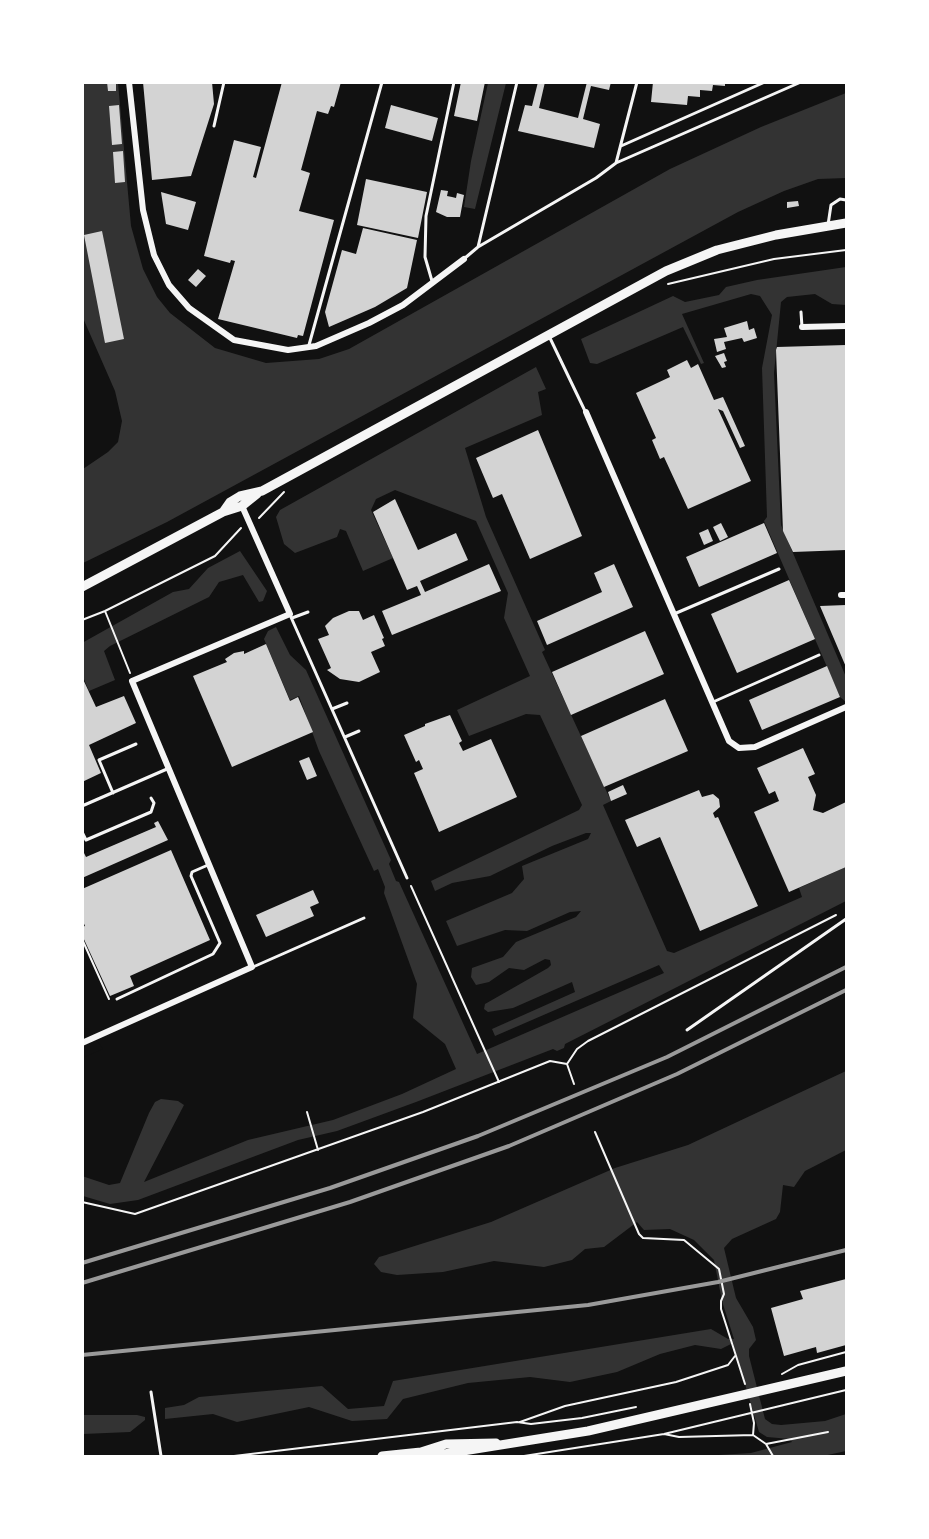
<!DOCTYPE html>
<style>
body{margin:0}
#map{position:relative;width:929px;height:1539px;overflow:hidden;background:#111;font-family:"Source Serif 4",serif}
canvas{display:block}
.frame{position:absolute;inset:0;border:84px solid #fff;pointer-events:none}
</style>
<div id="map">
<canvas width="929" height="1539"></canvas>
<div class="frame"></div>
</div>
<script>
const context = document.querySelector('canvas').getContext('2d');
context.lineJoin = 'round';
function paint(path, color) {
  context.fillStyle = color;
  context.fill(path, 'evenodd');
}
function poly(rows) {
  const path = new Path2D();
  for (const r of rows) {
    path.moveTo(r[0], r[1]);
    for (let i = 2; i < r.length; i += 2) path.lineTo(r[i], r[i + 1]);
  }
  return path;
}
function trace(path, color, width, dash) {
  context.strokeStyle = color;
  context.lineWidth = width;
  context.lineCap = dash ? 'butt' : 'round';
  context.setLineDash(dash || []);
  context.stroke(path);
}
const water = poly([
 [83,83,118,83,131,226,143,269,157,297,170,313,215,348,266,363,319,359,349,349,670,169,761,127,846,93,846,178,818,179,784,191,738,212,167,522,83,563,83,469,108,452,118,442,122,421,115,391,83,318],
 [488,83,506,83,475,209,464,207,471,161],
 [846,267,846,305,832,304,815,294,787,297,781,302,774,373,781,525,846,677,846,702,840,697,764,521,767,517,762,368,772,315,760,296,751,294,682,314,704,363,701,364,683,327,597,364,590,363,581,339,673,296,685,302,719,295,726,287,757,280],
 [536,367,546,389,538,392,542,415,465,448,486,517,545,650,542,652,611,801,603,805,667,951,674,953,802,897,799,888,846,867,846,901,565,1044,564,1048,557,1051,553,1049,416,1102,337,1131,298,1140,138,1200,110,1204,83,1196,82,1176,109,1185,120,1183,149,1113,155,1102,161,1099,178,1101,184,1105,144,1182,248,1140,333,1120,402,1094,456,1069,445,1044,413,1018,417,984,384,893,385,887,378,869,374,871,319,751,299,696,290,700,264,639,268,631,276,627,290,655,306,670,391,860,389,864,396,881,399,882,477,1054,664,973,659,965,495,1036,492,1029,575,992,572,982,513,1008,488,1012,484,1009,485,1004,548,968,551,965,550,960,545,959,524,970,509,968,489,982,476,985,471,977,472,968,503,957,516,942,576,917,581,911,570,912,527,931,505,930,457,946,446,921,512,893,524,879,522,866,588,839,591,833,586,833,552,846,490,876,452,883,435,891,431,881,579,810,582,805,540,715,526,714,469,736,457,710,530,676,504,618,508,593,476,521,395,490,376,499,371,510,393,558,363,571,346,531,340,529,337,537,295,553,284,544,276,517,280,510],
 [240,551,267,591,263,601,259,602,243,575,219,582,209,597,110,646,104,651,115,680,89,691,83,677,82,643,173,592,189,589,208,568],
 [846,1071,846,1150,805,1171,794,1187,783,1185,780,1212,776,1219,732,1239,724,1248,736,1298,753,1327,756,1340,749,1349,749,1356,765,1419,772,1424,781,1425,825,1421,846,1414,846,1451,823,1456,702,1456,751,1453,792,1442,790,1439,767,1437,759,1432,733,1343,721,1349,695,1345,660,1354,617,1372,570,1382,530,1377,468,1383,403,1399,387,1419,352,1421,309,1407,237,1422,213,1414,165,1419,165,1408,184,1405,199,1397,322,1386,348,1409,384,1406,393,1381,711,1329,728,1339,734,1339,722,1301,714,1260,694,1240,670,1229,644,1230,637,1222,604,1247,585,1249,572,1260,544,1267,494,1261,443,1272,397,1275,381,1272,374,1264,379,1257,386,1255,491,1222,615,1168,688,1145],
 [83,1415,137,1415,145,1417,145,1420,130,1432,83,1434]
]);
const pier = poly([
 [88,1028,103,1049,82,1058,83,1030]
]);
const building = poly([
 [107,82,116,82,116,91,108,91],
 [143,82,212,82,214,104,191,176,152,180],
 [282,82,341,82,334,107,331,106,328,114,317,111,301,170,310,173,299,211,334,220,303,336,298,335,297,338,218,319,235,261,231,260,230,263,204,256,234,140,261,147,253,177,256,178],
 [461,82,485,82,477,121,454,116],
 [538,82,545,82,539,108,578,118,587,82,611,82,609,90,591,86,583,119,600,124,594,148,518,131,525,105,532,106],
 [653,82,725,82,725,86,713,85,712,91,700,90,700,97,688,96,687,105,651,102],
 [119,105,122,144,112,145,109,106],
 [391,105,438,118,432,141,385,128],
 [123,151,125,182,115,183,113,152],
 [366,179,427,192,418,238,357,225],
 [441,190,448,191,447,196,452,197,456,198,457,193,464,195,460,217,447,217,436,212],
 [161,192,196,202,188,230,166,224],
 [798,201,799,206,787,208,787,202],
 [363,228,417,240,407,288,375,307,329,327,325,312,342,250,356,254],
 [102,231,124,339,105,343,84,235],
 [198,269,206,276,196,287,188,280],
 [747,321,749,330,754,328,757,338,744,342,742,338,724,342,726,349,717,352,714,339,727,337,724,328],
 [846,345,846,550,793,552,783,531,776,350,777,347],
 [724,353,727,361,724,362,726,367,722,368,715,356],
 [687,360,691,368,698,364,714,400,723,397,745,446,740,448,723,411,718,409,751,481,688,509,664,457,660,459,652,440,656,438,636,393,670,377,667,370],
 [538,430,582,536,530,559,502,494,493,498,476,458],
 [395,499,418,550,456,533,468,560,420,581,425,592,489,564,501,591,392,635,382,611,421,595,417,586,407,590,373,512],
 [721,523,728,537,720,541,713,527],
 [764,523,777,553,699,587,686,557],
 [708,529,713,541,704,545,699,533],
 [614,564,633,607,547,645,537,621,602,592,594,573],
 [789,580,815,639,737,673,711,614],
 [846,605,846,667,820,606],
 [349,611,359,611,363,620,374,615,384,638,382,639,385,646,371,652,380,672,359,682,340,679,327,670,331,668,318,639,329,635,325,626,333,618],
 [645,631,664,674,571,715,552,672],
 [266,644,290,701,298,697,313,732,232,767,193,676,227,662,225,659,234,653,244,651,244,654],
 [827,666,840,697,762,730,749,700],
 [82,677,96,707,124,696,136,723,89,745,101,773,82,782],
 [665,699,688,751,604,787,581,736],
 [450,715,462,741,459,743,463,751,491,739,517,797,439,832,414,773,423,769,419,760,416,762,404,735,425,726,425,724],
 [803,748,815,774,808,777,816,795,813,810,823,813,846,802,846,867,789,892,754,812,779,801,775,791,769,794,757,768],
 [309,757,317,776,307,780,299,761],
 [623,785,627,794,611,801,608,792],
 [699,790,702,797,713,794,719,799,720,807,713,813,715,818,718,817,758,906,700,931,660,837,637,847,625,820],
 [158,821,168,840,82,878,82,849,86,857,156,827,154,823],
 [171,850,210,940,130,976,134,986,110,996,82,935,82,927,85,926,82,919,82,889],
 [313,890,319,903,310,907,314,916,266,937,256,915],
 [846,1279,846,1345,817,1353,816,1347,784,1356,771,1308,803,1299,800,1291]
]);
const path = poly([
 [668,284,774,259,846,250],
 [259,518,284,492],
 [105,611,130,673],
 [82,620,105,611,215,556,241,528],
 [411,886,499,1082],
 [82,939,109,999],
 [567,1064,577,1049,588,1041,836,915],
 [567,1064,574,1084],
 [307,1112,318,1150],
 [595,1132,639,1234,643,1238,684,1240,719,1269,724,1294,721,1301,721,1309,745,1384],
 [82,1202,135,1214,423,1112,550,1061,567,1064],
 [782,1374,798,1365,846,1352],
 [750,1404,754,1423,753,1435,766,1444,773,1456],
 [520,1422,565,1406,676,1382,728,1365,735,1356],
 [664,1434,679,1437,753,1435],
 [766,1444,828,1432],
 [234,1456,517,1422,531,1424,582,1418,636,1407],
 [524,1456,664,1434,846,1390]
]);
const service = poly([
 [214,126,224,82],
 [621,146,765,82],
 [616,163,801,82],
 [828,225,831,205,840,199,846,200],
 [478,247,517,82],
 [465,258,478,247,596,178,616,163,637,82],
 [432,281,425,257,426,216,454,82],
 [801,312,802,327],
 [549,336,585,411],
 [309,345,382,82],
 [674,614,779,569],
 [290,615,407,878],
 [292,618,308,612],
 [713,702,819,655],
 [332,709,347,703],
 [345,737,359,731],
 [113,793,99,760,136,744],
 [82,806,167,769],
 [82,832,86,840,151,812,154,803,151,798],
 [253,967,364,918],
 [117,999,213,954,220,943,191,876,192,872,208,865],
 [687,1030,846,919],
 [151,1392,161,1456]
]);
const minor = poly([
 [129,82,143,210,154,255,169,285,189,308,234,340,288,350,316,346,369,323,403,305,464,259],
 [802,327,846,326],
 [586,412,729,741,739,748,755,747,846,707],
 [841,595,846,595],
 [82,1043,252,967,132,681,290,614,242,506,243,503]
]);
const secondary = poly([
 [223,512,230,502,240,496,262,491,666,271,717,250,776,235,846,223],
 [82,587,223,512,242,506,257,494],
 [421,1452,438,1455,588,1431,846,1371],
 [382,1456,421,1452,446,1444,496,1443]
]);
const rail = poly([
 [82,1263,330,1188,478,1136,667,1057,846,967],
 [82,1283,350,1202,509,1146,677,1074,846,990],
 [82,1355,588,1305,718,1282,846,1250]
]);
paint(water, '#333');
paint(pier, '#111');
paint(building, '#d3d3d3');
trace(path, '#f5f5f5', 2);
trace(service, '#f5f5f5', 3);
trace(minor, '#f5f5f5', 6);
trace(secondary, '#f5f5f5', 9);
trace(rail, '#9a9a9a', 4);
</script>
